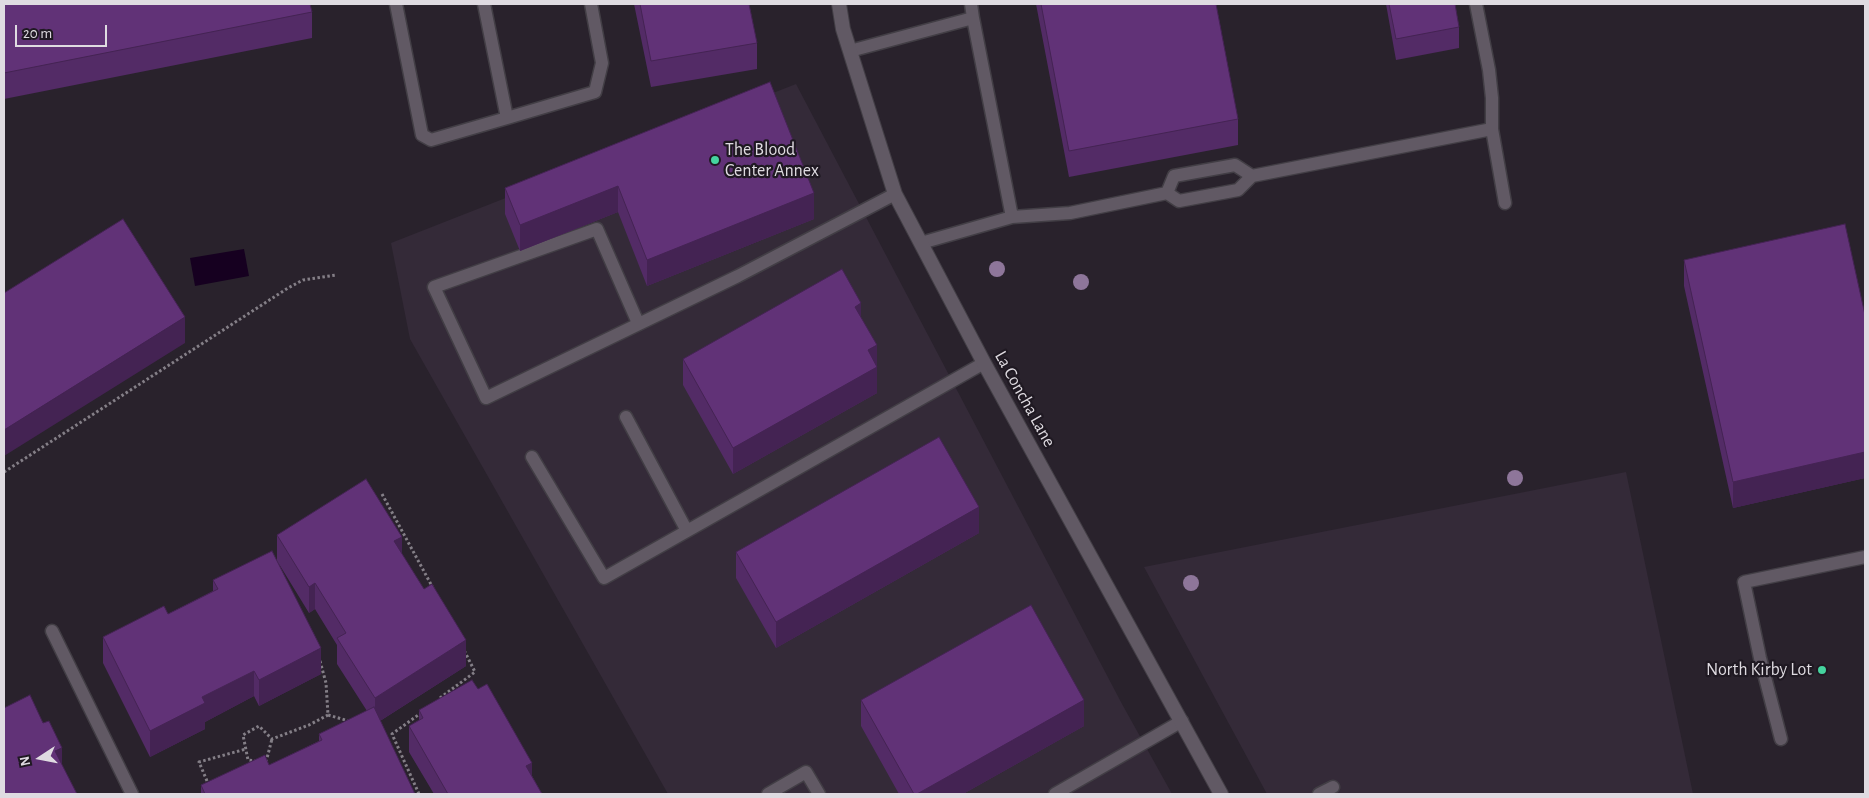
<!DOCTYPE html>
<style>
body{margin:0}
#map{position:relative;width:1869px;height:798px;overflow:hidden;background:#29222c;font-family:"Alegreya Sans",sans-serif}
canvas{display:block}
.frame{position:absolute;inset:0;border:5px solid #dfdbe1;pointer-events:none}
.north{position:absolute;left:15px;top:733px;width:50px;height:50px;-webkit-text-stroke:4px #1f1922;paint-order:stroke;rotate:259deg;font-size:14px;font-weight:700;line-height:20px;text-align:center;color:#dfdbe1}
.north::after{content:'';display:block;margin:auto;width:18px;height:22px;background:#dfdbe1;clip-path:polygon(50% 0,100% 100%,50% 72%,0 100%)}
.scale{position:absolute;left:15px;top:25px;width:92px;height:22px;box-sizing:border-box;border:2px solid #dfdbe1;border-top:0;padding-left:6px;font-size:15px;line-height:18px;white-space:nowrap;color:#dfdbe1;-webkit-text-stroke:4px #1f1922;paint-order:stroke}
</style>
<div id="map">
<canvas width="1869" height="798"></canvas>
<div class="frame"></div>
<div class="north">N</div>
<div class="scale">20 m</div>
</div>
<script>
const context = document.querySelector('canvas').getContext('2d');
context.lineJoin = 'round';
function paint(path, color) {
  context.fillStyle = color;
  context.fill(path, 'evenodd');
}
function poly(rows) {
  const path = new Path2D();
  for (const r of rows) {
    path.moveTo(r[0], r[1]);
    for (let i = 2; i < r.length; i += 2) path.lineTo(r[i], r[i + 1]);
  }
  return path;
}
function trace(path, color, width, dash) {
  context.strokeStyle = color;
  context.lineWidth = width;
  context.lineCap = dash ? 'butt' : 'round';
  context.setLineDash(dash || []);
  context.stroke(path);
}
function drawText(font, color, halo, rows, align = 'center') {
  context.font = font + ' "Alegreya Sans",sans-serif';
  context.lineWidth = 4.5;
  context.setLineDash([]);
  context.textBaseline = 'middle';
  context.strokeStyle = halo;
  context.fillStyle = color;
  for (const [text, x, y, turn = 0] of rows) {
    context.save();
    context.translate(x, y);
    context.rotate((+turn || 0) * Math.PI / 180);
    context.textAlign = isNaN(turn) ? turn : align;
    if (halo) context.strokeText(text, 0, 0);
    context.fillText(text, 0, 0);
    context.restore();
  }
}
const built = poly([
 [796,84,1122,704,1172,794,668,794,410,339,391,243],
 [1626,472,1693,794,1267,794,1144,567]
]);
const water = poly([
 [244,249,249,276,195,286,190,258]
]);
const path = poly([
 [4,472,288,288,303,280,336,275],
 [382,494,433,588],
 [320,661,326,683,328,715,349,721],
 [440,698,475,672,465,652],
 [257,761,248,760,243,735,259,726,272,739,309,725,328,715],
 [266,762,272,739],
 [207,781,199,762,246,749],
 [419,794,392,734,421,713]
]);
const service = poly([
 [396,4,422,135,431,140,507,118,484,4],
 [971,4,973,18],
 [1476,4,1489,70,1492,98,1492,129],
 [850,51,973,18,1012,217,921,243],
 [507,118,595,92,602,63,591,4],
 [1252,176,1492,129,1505,203],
 [1012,217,1070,213,1167,193,1179,201,1238,190,1252,176,1235,165,1174,176,1167,193],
 [638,323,597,229,434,287,486,398,738,276,895,194],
 [626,417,687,531],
 [532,457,604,578,984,363],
 [52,631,132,794],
 [1781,739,1760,658,1744,582,1865,557],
 [768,794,806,772,819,794],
 [1055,794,1182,721],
 [1319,794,1333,787]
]);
const tertiary = poly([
 [839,4,843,29,895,194,984,363,1221,794]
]);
const trees = [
 [997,269],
 [1081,282],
 [1515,478],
 [1191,583]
];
const wall = poly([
 [4,4,312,12,312,38,4,99],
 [634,4,749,4,757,43,757,69,651,87],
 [1036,4,1216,4,1238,119,1238,145,1069,177],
 [1386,4,1455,4,1459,27,1459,48,1396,60],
 [770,82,814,219,647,286,618,212,520,251,505,214,505,188],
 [1684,260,1865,315,1865,478,1733,508,1684,286],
 [683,359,877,366,877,393,733,474,683,385],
 [979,533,776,648,736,578,736,552],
 [277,535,402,554,466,666,380,721,415,794,201,794,201,785,269,765,319,741,319,734,367,711,337,664,337,645,315,609,309,613,279,564,321,674,259,706,254,696,205,722,205,729,150,757,103,663,103,637,168,614,213,591,213,580,277,560],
 [861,700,1084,726,963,794,899,794,861,726],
 [419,710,532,776,542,794,434,794,409,752,409,726,419,720]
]);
const shadedWall = poly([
 [618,186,618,212,520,251,520,225],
 [814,193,814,219,647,286,647,260],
 [861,303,861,329,855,307],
 [185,317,185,343,4,456,4,430],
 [877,345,877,393,733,474,733,448,868,350],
 [1865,452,1865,478,1733,508,1733,482],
 [979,507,979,533,776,648,776,622],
 [402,537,402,563,394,541],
 [315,583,315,609,309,613,309,587],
 [466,640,466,666,375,724,375,698],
 [321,648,321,674,259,706,259,680],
 [254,671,254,696,205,722,205,729,150,757,150,731,202,697],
 [1084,700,1084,726,963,794,917,794],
 [62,748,62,774,55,751],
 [532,763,532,789,526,766]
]);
const building = poly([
 [4,4,310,4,312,12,4,73,4,4],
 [640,4,749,4,757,43,651,61,640,4],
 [1041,4,1216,4,1238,119,1069,151,1041,4],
 [1389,4,1455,4,1459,27,1396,39,1389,4],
 [770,82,814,193,647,260,618,186,520,225,505,188,770,82],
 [123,219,185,317,4,430,4,293,123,219],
 [1845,224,1865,315,1865,452,1733,482,1684,260,1845,224],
 [842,269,861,303,855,307,877,345,868,350,877,367,733,448,683,359,842,269],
 [939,437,979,507,776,622,736,552,939,437],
 [366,479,402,537,394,541,424,589,432,584,466,640,375,698,337,638,346,633,315,583,309,587,277,535,366,479],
 [272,551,321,648,259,680,254,671,202,697,205,703,150,731,103,637,164,606,168,614,218,589,213,580,272,551],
 [1031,605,1084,700,917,794,914,794,861,700,1031,605],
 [472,680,478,689,487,684,532,763,526,766,542,794,448,794,409,726,423,718,419,710,472,680],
 [30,695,43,723,49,721,62,748,55,751,77,794,4,794,4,708,30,695],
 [374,707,415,794,205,794,201,785,265,755,269,765,322,740,319,734,374,707]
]);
const markers = [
 [715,160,5,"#45d49f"],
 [1822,670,5,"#45d49f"]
];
const poiNames = [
 ["The Blood",725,150],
 ["Center Annex",725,171],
 ["North Kirby Lot",1812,670,"right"]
];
const streetNames = [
 ["La Concha Lane",1025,399,61]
];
paint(built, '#342a38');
paint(water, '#160020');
trace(service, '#423e45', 15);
trace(tertiary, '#423e45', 16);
trace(path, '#847f87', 3, [2.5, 2.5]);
trace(service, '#615964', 12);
trace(tertiary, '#615964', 14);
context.fillStyle = '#8e769a';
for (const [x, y] of trees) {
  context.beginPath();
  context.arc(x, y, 8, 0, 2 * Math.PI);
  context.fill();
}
paint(wall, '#532b66');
paint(shadedWall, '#442353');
paint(building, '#613277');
trace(building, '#442353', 1);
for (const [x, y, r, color] of markers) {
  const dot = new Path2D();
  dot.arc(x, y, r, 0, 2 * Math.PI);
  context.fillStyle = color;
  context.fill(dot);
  trace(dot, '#1f1922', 2);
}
drawText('18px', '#dfdbe1', '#1f1922', poiNames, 'left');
drawText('18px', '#dfdbe1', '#1f1922', streetNames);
</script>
